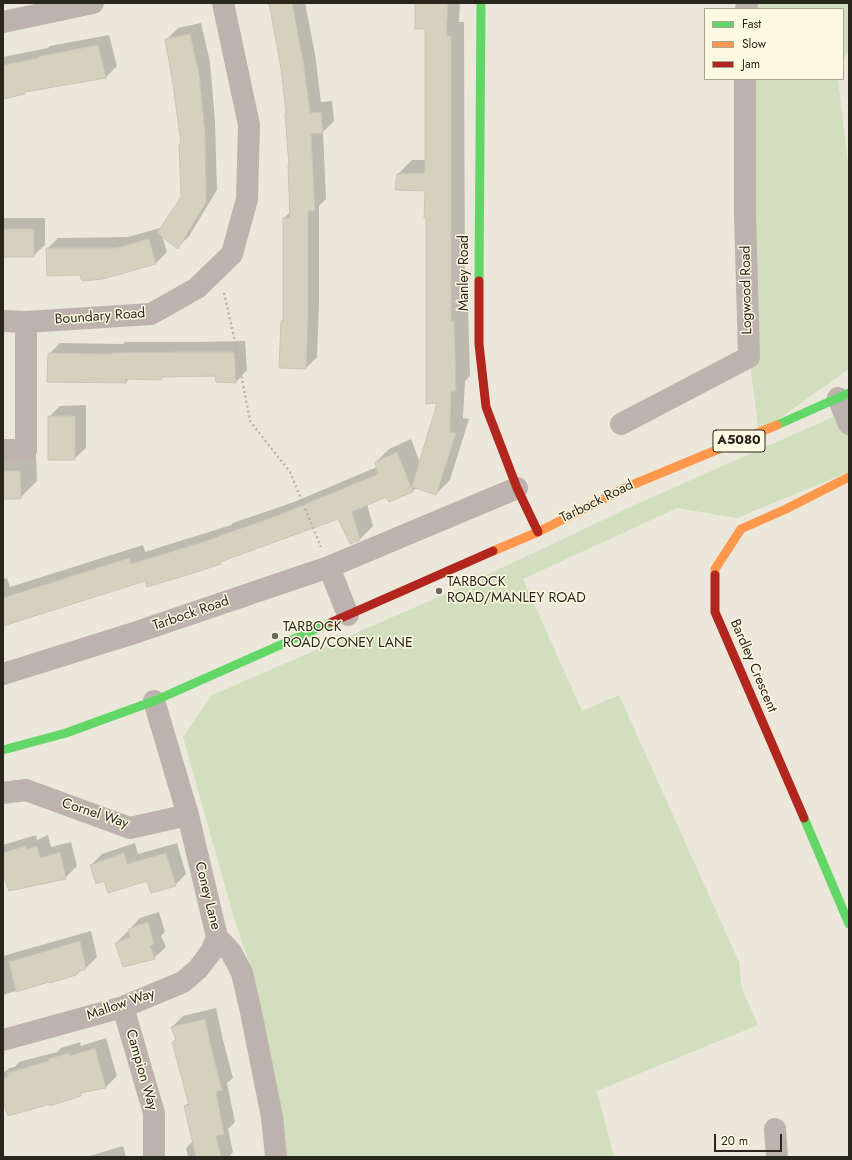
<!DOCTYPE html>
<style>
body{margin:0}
#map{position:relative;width:852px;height:1160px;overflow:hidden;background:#ebe8db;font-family:Jost,sans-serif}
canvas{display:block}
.frame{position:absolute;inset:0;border:4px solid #28261d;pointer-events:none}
.legend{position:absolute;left:704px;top:8px;width:140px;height:72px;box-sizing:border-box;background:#fefae2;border:1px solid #a8a593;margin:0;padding:5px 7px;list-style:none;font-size:12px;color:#28261d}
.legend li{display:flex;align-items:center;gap:8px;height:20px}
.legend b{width:20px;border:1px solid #a8a593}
.scale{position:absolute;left:714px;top:1134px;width:68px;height:18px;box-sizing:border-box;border:2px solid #28261d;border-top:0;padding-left:5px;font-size:12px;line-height:14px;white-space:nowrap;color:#28261d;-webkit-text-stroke:3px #fefae2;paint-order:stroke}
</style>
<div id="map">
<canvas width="852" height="1160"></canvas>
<div class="frame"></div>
<ul class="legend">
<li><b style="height:5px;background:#63d668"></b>Fast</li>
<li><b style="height:5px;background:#ff974d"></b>Slow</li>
<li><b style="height:5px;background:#b3261e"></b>Jam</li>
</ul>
<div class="scale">20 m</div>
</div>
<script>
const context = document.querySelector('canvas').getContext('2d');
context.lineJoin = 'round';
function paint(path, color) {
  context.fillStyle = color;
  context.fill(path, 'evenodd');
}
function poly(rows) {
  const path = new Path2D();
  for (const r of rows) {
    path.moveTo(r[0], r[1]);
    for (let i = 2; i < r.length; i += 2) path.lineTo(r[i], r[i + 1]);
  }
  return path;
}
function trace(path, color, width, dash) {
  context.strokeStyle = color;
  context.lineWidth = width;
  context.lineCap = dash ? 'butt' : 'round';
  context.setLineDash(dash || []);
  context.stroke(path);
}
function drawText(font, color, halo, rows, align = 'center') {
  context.font = font + ' Jost,sans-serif';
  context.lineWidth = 3;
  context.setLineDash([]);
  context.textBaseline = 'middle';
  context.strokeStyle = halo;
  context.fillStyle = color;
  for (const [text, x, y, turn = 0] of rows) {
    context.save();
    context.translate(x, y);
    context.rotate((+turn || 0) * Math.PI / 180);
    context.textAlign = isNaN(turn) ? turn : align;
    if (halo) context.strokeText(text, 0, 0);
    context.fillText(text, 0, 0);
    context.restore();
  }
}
const green = poly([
 [747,3,849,3,849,51,843,60,843,9,746,9],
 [745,79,838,79,849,171,849,369,759,433,749,357],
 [849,410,849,472,737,518,677,508,523,579,582,711,619,695,739,962,742,989,758,1025,597,1091,614,1157,284,1157,254,977,234,918,183,737,212,695,455,590,639,503]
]);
const shadow = poly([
 [267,3,305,3,315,54,321,102,332,101,334,121,323,132,326,199,319,206,319,304,317,357,306,368,280,367,282,321,284,319,284,218,291,211,290,165,287,113,282,68,270,4,268,5],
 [416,3,460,3,459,22,464,22,465,307,468,307,470,376,465,381,463,418,469,419,450,480,436,494,416,488,413,491,386,496,367,504,373,526,360,539,338,518,223,560,220,563,146,579,3,624,3,579,7,578,10,587,143,545,145,552,231,525,233,523,294,502,377,467,376,462,389,449,411,439,420,463,438,402,427,216,426,190,398,174,412,160,426,160,426,28],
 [201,23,210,62,215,121,217,190,189,236,178,247,162,236,167,252,156,263,80,274,47,249,58,238,128,237,160,228,160,229,182,197,180,144,182,143,167,39,178,28],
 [109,35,117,66,106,77,27,91,25,93,3,98,3,57,48,48,50,46],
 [3,218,45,218,45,245,33,256,3,256],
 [245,341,247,370,236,382,217,381,216,375,164,376,161,379,130,378,126,382,49,354,60,343,123,344,125,342,193,342],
 [86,405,86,448,74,459,49,417,60,406],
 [3,455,36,455,37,481,20,498,3,498],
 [36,835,37,840,48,835,51,847,71,842,77,866,65,878,3,872,3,844,3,845],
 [135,843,138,854,177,843,186,874,175,885,148,880,105,880,91,865,102,854],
 [159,912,165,932,161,936,166,947,154,958,116,943,127,932,129,931,129,930,140,918],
 [91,931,97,957,86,968,81,970,76,975,50,980,3,995,3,956],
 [216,1008,223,1040,233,1078,227,1083,235,1122,228,1129,233,1152,229,1157,188,1157,186,1148,193,1141,185,1106,189,1102,173,1042,176,1039,172,1027,183,1016],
 [106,1038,117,1076,106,1087,84,1092,80,1095,50,1103,3,1107,3,1072,6,1071,9,1068,15,1067,19,1062,57,1052,61,1048,80,1042,81,1046],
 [123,1146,126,1157,86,1157]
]);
const building = poly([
 [269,3,292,3,304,66,310,113,321,112,323,133,311,134,315,211,308,211,308,316,306,369,279,368,281,321,283,321,283,218,290,218,288,166,289,166,285,114,286,114,281,68,269,3],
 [415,3,448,3,446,36,451,36,451,321,454,321,456,391,451,391,450,432,456,433,436,495,412,487,437,403,426,404,426,218,424,218,425,191,395,190,397,174,425,173,425,29,415,29,415,3],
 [190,34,199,74,205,133,206,202,178,249,157,233,181,197,179,144,181,144,173,84,165,39,190,34],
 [98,45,106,78,25,92,25,94,3,99,3,65,38,58,37,57,98,45],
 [3,229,34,229,34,257,3,257,3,229],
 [149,239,156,264,103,279,82,281,80,275,47,276,46,248,116,248,149,239],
 [181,352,234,352,236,383,216,382,215,376,162,377,162,380,126,379,126,383,47,382,48,353,112,354,112,353,181,352],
 [48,416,75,416,75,460,48,460,48,416],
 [397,452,413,492,389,502,386,497,352,512,360,540,350,544,338,519,220,562,221,564,184,576,147,587,145,581,3,626,3,598,129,558,131,564,219,537,219,536,279,515,378,474,375,462,397,452],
 [3,471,20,471,21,499,3,499,3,471],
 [25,846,26,850,37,846,40,858,60,852,66,879,9,891,3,874,3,853,25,846],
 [124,853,127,864,166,853,176,886,151,893,147,881,108,893,104,881,96,884,90,865,124,853],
 [148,922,154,944,150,946,155,959,123,967,115,943,130,937,128,929,148,922],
 [80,941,86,969,76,973,76,975,50,983,49,982,16,992,9,962,80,941],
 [205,1019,212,1051,222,1090,216,1092,224,1134,216,1136,221,1157,196,1157,184,1106,189,1105,172,1042,176,1040,171,1027,205,1019],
 [95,1048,106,1088,80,1093,81,1096,50,1106,50,1104,8,1116,3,1101,3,1078,8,1077,7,1073,49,1061,48,1059,69,1053,70,1056,95,1048]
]);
const path = poly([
 [224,293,234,337,250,421,290,472,321,547]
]);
const street = poly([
 [746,9,747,3],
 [3,22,93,3],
 [3,321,26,322,151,314,197,288,232,254,247,199,249,125,223,3],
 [838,398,849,424],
 [621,424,749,357,745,215,745,79],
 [3,450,26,450,26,322],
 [329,567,517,488],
 [3,674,131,634,329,567,348,615],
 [154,701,188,815,217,937,231,952,242,973,251,1012,272,1117,276,1157],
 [3,793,26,790,130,828,188,815],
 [123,1007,154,1113,154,1157],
 [3,1040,123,1007,183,982,198,969,211,952,217,937],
 [775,1129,777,1157]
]);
const fast = poly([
 [479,281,481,3],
 [777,425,849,393],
 [3,750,66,733,154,701,332,622],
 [804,818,849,924]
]);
const slow = poly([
 [493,551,538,532,627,487,777,425],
 [715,575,715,569,741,529,786,509,849,477]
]);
const jam = poly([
 [479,281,479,344,486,407,517,488,538,532],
 [715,575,715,612,804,818],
 [332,622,493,551]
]);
const markers = [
 [439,591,4,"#6c6a60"],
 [275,636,4,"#6c6a60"]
];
const shields = [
 [739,441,52]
];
const shieldNames = [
 ["A5080",739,441]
];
const streetNames = [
 ["Manley Road",465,273,-90],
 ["Logwood Road",747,290,-91],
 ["Boundary Road",100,317,-4],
 ["Tarbock Road",597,502,-26],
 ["Tarbock Road",191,614,-19],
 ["Bardley Crescent",753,666,67],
 ["Cornel Way",95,814,18],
 ["Coney Lane",207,896,76],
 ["Mallow Way",121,1005,-19],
 ["Campion Way",141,1070,74]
];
const poiNames = [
 ["TARBOCK",447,583],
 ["ROAD/MANLEY ROAD",447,599],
 ["TARBOCK",283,628],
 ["ROAD/CONEY LANE",283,644]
];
paint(green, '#d2dfbe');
paint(shadow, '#0003');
paint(building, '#d6d1bd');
trace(building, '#c7c5bb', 1);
trace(path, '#b9b2ac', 2.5, [2, 3]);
trace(street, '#bdb2ae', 22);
trace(fast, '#63d668', 9);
trace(slow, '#ff974d', 9);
trace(jam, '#b3261e', 9);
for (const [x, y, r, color] of markers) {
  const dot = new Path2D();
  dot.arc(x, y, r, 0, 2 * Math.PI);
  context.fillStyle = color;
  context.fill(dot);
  trace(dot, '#fefae2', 1.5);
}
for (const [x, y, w] of shields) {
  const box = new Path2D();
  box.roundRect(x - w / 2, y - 11, w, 22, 3);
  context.fillStyle = '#fefae2';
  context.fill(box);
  trace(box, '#28261d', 1);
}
drawText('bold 13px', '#28261d', null, shieldNames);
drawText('14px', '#28261d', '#fefae2', streetNames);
drawText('14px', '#28261d', '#fefae2', poiNames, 'left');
</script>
